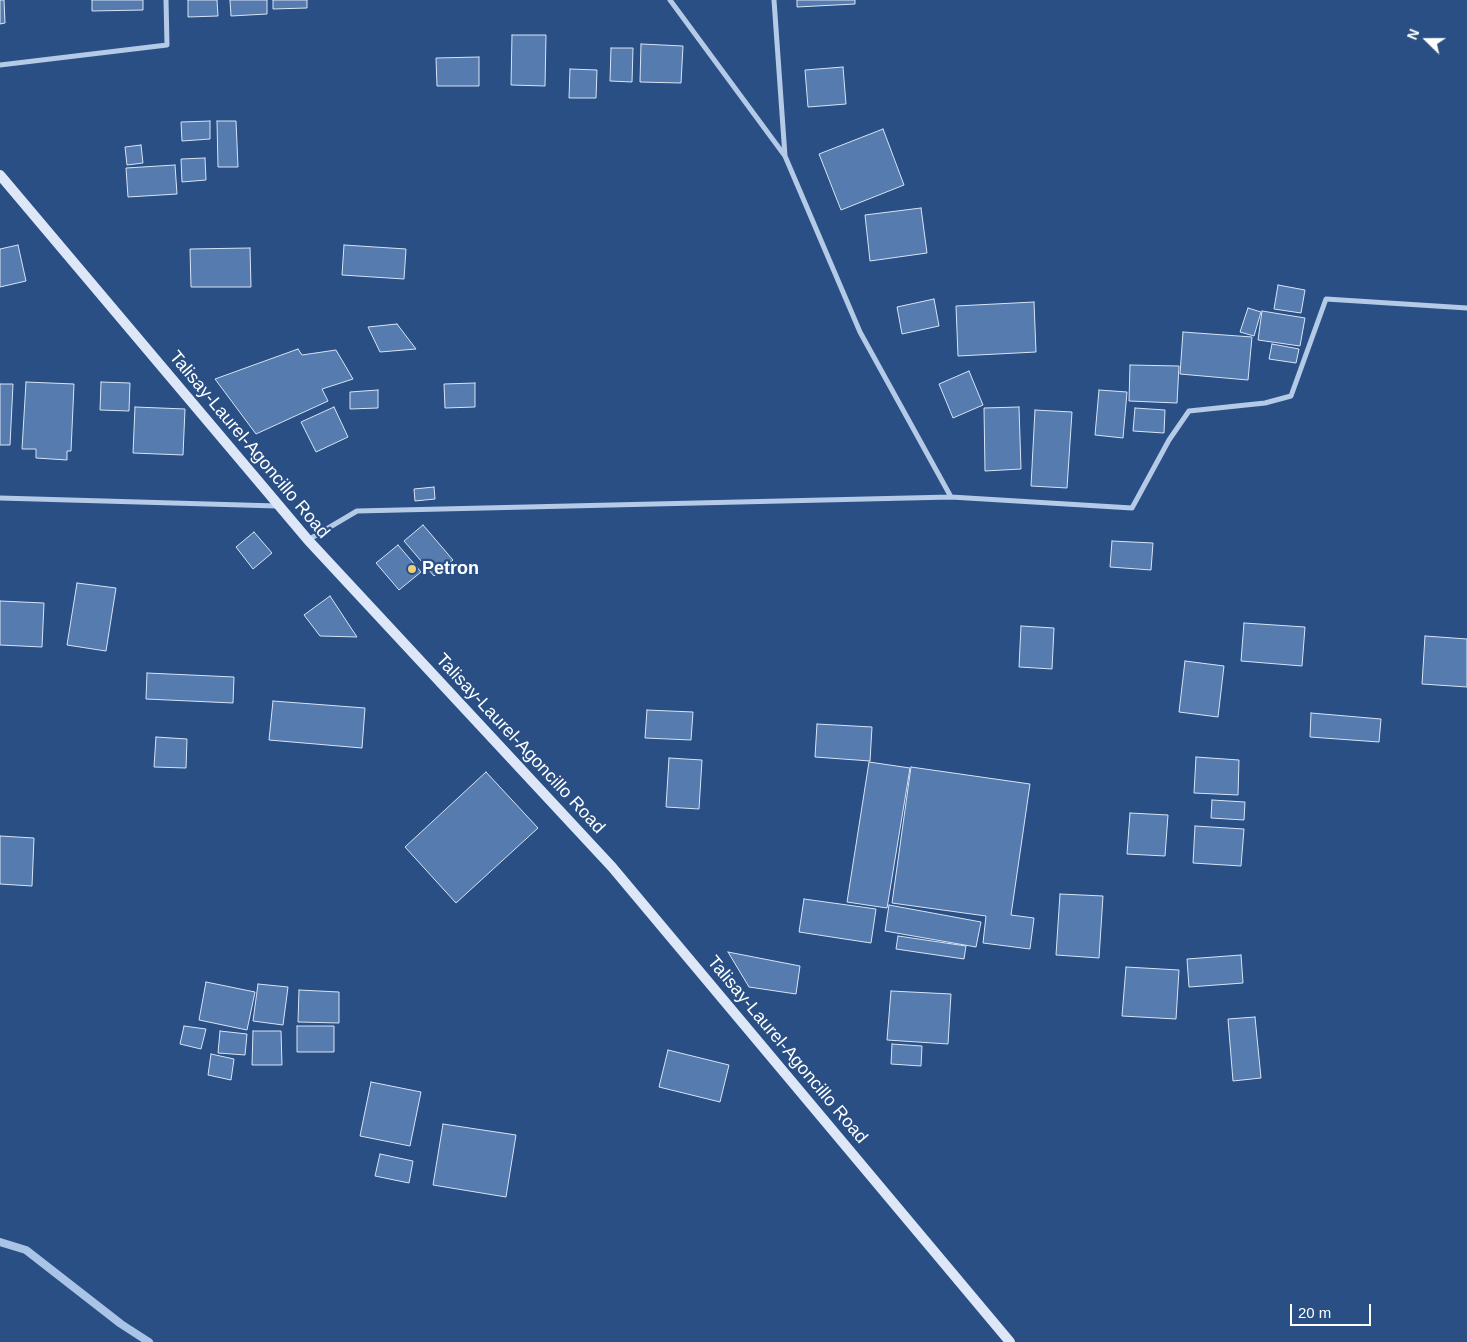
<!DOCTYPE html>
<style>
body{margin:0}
#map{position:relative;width:1467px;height:1342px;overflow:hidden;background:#294f85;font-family:Arial,sans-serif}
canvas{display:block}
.north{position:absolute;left:1402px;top:15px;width:50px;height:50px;-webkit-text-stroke:4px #294f85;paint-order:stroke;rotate:292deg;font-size:14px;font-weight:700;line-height:20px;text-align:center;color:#fff}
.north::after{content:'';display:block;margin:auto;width:18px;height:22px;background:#fff;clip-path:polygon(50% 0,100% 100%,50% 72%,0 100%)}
.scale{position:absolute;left:1290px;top:1304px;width:81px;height:22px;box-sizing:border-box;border:2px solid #fff;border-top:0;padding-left:6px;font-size:15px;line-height:18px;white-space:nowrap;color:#fff;-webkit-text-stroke:4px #294f85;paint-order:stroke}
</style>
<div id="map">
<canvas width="1467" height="1342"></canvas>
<div class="north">N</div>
<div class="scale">20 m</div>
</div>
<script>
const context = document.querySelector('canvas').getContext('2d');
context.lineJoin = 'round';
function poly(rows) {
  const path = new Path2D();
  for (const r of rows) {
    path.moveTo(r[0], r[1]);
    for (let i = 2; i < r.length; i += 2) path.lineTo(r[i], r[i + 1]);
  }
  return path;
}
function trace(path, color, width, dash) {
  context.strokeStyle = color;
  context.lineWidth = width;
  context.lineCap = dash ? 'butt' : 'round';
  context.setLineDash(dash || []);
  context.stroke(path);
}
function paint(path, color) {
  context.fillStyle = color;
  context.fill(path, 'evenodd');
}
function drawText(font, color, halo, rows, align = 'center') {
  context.font = font + ' Arial,sans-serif';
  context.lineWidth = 4.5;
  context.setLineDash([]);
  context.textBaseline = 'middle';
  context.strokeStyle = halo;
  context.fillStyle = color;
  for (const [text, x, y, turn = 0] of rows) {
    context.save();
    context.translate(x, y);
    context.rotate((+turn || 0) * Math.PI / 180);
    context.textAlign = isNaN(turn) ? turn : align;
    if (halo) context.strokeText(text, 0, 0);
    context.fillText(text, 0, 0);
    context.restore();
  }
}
const stream = poly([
 [0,1242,26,1250,121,1324,149,1342]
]);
const building = poly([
 [0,0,4,0,5,23,0,24,0,0],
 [92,0,143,0,143,10,92,11,92,0],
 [188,0,217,0,218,16,188,17,188,0],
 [230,0,267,0,267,14,231,16,230,0],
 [273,0,307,0,307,8,273,9,273,0],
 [797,0,855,0,855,4,797,7,797,0],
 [512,35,546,35,545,86,511,85,512,35],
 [641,44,683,46,681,83,640,82,641,44],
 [611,48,633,48,632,82,610,81,611,48],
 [479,57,479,86,437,86,436,58,479,57],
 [843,67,846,104,808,107,805,70,843,67],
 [570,69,597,70,596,98,569,98,570,69],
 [210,121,210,139,182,141,181,122,210,121],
 [217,121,236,121,238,167,218,167,217,121],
 [883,129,904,185,841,210,819,154,883,129],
 [141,145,143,163,127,165,125,147,141,145],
 [205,158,206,180,182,182,181,159,205,158],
 [175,165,177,194,128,197,126,168,175,165],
 [921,208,927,253,870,261,865,215,921,208],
 [18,245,26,281,0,287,0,249,18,245],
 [344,245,406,249,404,279,342,275,344,245],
 [250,248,251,287,191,287,190,249,250,248],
 [1278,285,1305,290,1301,313,1274,309,1278,285],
 [934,299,939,326,902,334,897,307,934,299],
 [1034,302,1036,352,958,356,956,306,1034,302],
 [1248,308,1261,312,1254,336,1240,332,1248,308],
 [1262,311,1305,318,1300,346,1258,340,1262,311],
 [397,324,416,349,380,352,368,327,397,324],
 [1183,332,1252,337,1248,380,1180,374,1183,332],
 [1272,344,1299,349,1296,363,1269,359,1272,344],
 [298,349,302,355,336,350,353,379,322,389,328,401,256,434,215,379,298,349],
 [1130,365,1179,366,1177,403,1129,401,1130,365],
 [969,371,983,405,953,418,939,384,969,371],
 [26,382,74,384,71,451,67,451,67,460,36,458,36,449,22,449,26,382],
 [101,382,130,383,129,411,100,410,101,382],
 [475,383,475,407,445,408,444,384,475,383],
 [0,384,13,384,10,445,0,445,0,384],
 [378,390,378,408,350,409,350,392,378,390],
 [1099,390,1127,392,1123,438,1095,435,1099,390],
 [135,407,185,409,183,455,133,453,135,407],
 [334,407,348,437,316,452,301,422,334,407],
 [1019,407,1021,469,985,471,984,408,1019,407],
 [1135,408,1165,410,1164,433,1133,431,1135,408],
 [1035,410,1072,412,1067,488,1031,486,1035,410],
 [434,487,435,499,415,501,414,489,434,487],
 [423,525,453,560,434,576,404,541,423,525],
 [254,532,272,553,253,569,236,547,254,532],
 [1112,541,1153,543,1151,570,1110,567,1112,541],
 [398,545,421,572,399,590,376,563,398,545],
 [77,583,116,588,106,651,67,645,77,583],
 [330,596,357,637,320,636,304,615,330,596],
 [0,601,44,603,42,647,0,645,0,601],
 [1244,623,1305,627,1302,666,1241,661,1244,623],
 [1021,626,1054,628,1052,669,1019,667,1021,626],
 [1425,636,1467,639,1467,687,1422,684,1425,636],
 [1185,661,1224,666,1218,717,1179,712,1185,661],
 [147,673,234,677,233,703,146,699,147,673],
 [273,701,365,708,362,748,269,740,273,701],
 [647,710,693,712,691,740,645,738,647,710],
 [1311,713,1381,719,1379,742,1310,737,1311,713],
 [817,724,872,727,870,761,815,757,817,724],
 [156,737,187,739,186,768,154,767,156,737],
 [1196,757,1239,760,1238,795,1194,793,1196,757],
 [669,758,702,760,699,809,666,807,669,758],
 [869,762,910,768,887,908,847,902,869,762],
 [911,767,1030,784,1011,915,1034,918,1030,949,983,943,986,916,892,903,911,767],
 [486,772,538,828,456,903,405,847,486,772],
 [1212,800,1245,802,1244,820,1211,818,1212,800],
 [1130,813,1168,815,1165,856,1127,854,1130,813],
 [1195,826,1244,829,1241,866,1193,863,1195,826],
 [0,836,34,838,32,886,0,884,0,836],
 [1060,894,1103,896,1099,958,1056,955,1060,894],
 [804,899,876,909,871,943,799,932,804,899],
 [889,905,981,922,976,947,885,931,889,905],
 [898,936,966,946,964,959,896,949,898,936],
 [728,952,800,966,796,994,749,987,728,952],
 [1241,955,1243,983,1189,987,1187,959,1241,955],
 [1126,967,1179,970,1176,1019,1122,1016,1126,967],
 [206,982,255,992,247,1030,199,1020,206,982],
 [258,984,288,987,283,1025,253,1021,258,984],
 [299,990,339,992,339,1023,298,1022,299,990],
 [891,991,951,994,948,1044,887,1040,891,991],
 [1255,1017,1261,1078,1233,1081,1228,1019,1255,1017],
 [184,1026,206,1029,201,1049,180,1044,184,1026],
 [297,1026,334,1026,334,1052,297,1052,297,1026],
 [220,1031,247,1034,245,1055,218,1053,220,1031],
 [253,1031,281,1031,282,1065,252,1065,253,1031],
 [892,1044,922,1046,921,1066,891,1064,892,1044],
 [668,1050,729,1065,720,1102,659,1087,668,1050],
 [211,1054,234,1059,231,1080,208,1075,211,1054],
 [371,1082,421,1092,410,1146,360,1136,371,1082],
 [443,1124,516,1135,506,1197,433,1185,443,1124],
 [380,1154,413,1161,409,1183,375,1176,380,1154]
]);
const street = poly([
 [670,0,785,156,860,332,951,497],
 [774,0,785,156],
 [0,65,167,45,166,0],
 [0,498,277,506],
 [308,540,357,511,951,497,1132,508,1169,440,1189,411,1265,403,1291,396,1326,299,1467,308]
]);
const secondary = poly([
 [0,175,308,540,612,867,1010,1342]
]);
const markers = [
 [412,569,5,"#eed07b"]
];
const streetNames = [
 ["Talisay-Laurel-Agoncillo Road",249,445,50],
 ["Talisay-Laurel-Agoncillo Road",520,744,47],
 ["Talisay-Laurel-Agoncillo Road",787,1050,50]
];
const poiNames = [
 ["Petron",422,569]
];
trace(stream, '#a9c4e7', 8);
paint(building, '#567bae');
trace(building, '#d7e4f6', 1);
trace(street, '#b4cae7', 5);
trace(secondary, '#dde7f7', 10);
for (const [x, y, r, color] of markers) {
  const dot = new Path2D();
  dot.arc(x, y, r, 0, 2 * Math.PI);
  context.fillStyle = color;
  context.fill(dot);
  trace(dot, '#294f85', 2);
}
drawText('18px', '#fff', '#294f85', streetNames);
drawText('bold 18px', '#fff', '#294f85', poiNames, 'left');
</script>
